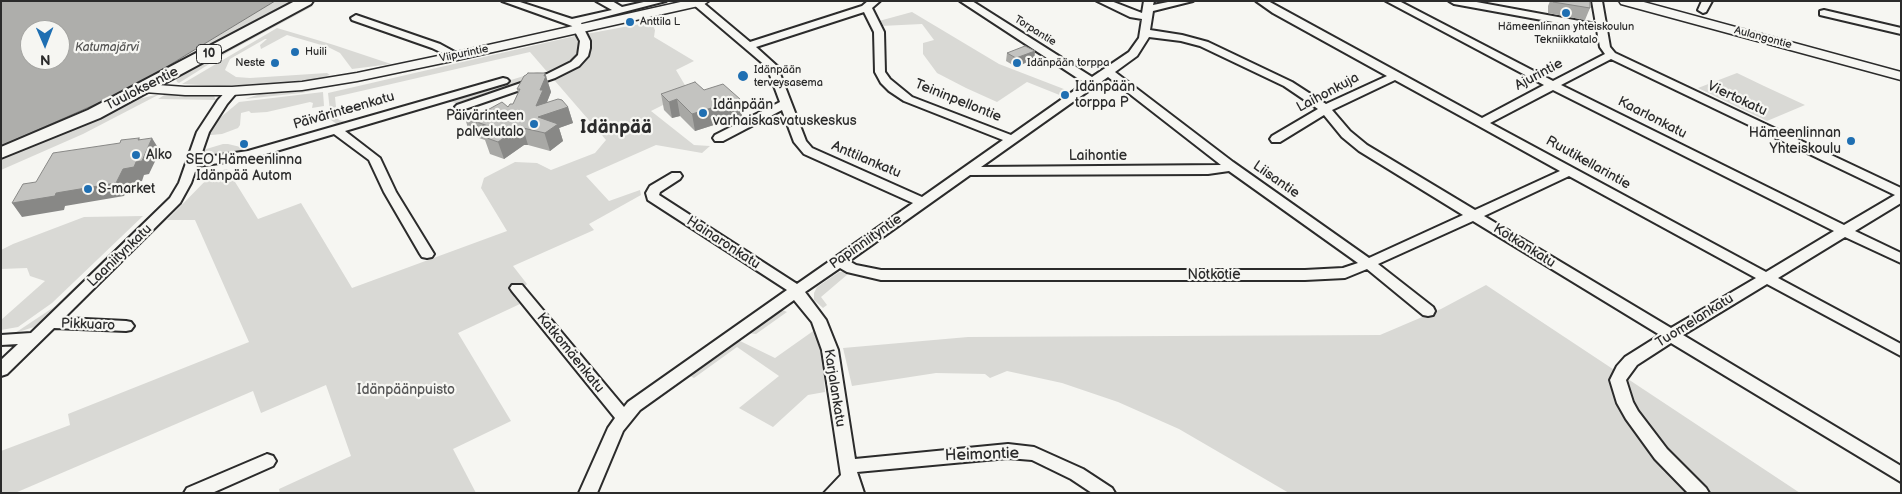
<!DOCTYPE html>
<meta charset="utf-8">
<style>
body{margin:0}
#map{position:relative;width:1902px;height:494px;overflow:hidden;background:#f6f6f2;font-family:"Balsamiq Sans",sans-serif}
canvas{display:block}
.frame{position:absolute;inset:0;border:2px solid #2b2b2b;pointer-events:none}
.north{position:absolute;left:20px;top:20px;width:50px;height:50px;box-sizing:border-box;background:#f6f6f2;border:1px solid #a5a5a2;border-radius:50%;rotate:179deg;font-size:14px;font-weight:700;line-height:20px;text-align:center;color:#2b2b2b}
.north::after{content:'';display:block;margin:auto;width:18px;height:22px;background:#1f6fb2;clip-path:polygon(50% 0,100% 100%,50% 72%,0 100%)}
</style>
<div id="map">
<canvas width="1902" height="494"></canvas>
<div class="frame"></div>
<div class="north">N</div>
</div>
<script>
const context = document.querySelector('canvas').getContext('2d');
context.lineJoin = 'round';
function paint(path, color) {
  context.fillStyle = color;
  context.fill(path, 'evenodd');
}
function poly(rows) {
  const path = new Path2D();
  for (const r of rows) {
    path.moveTo(r[0], r[1]);
    for (let i = 2; i < r.length; i += 2) path.lineTo(r[i], r[i + 1]);
  }
  return path;
}
function trace(path, color, width, dash) {
  context.strokeStyle = color;
  context.lineWidth = width;
  context.lineCap = dash ? 'butt' : 'round';
  context.setLineDash(dash || []);
  context.stroke(path);
}
function drawText(font, color, halo, rows, align = 'center') {
  context.font = font + ' "Balsamiq Sans",sans-serif';
  context.lineWidth = 4.5;
  context.setLineDash([]);
  context.textBaseline = 'middle';
  context.strokeStyle = halo;
  context.fillStyle = color;
  for (const [text, x, y, turn = 0] of rows) {
    context.save();
    context.translate(x, y);
    context.rotate((+turn || 0) * Math.PI / 180);
    context.textAlign = isNaN(turn) ? turn : align;
    if (halo) context.strokeText(text, 0, 0);
    context.fillText(text, 0, 0);
    context.restore();
  }
}
const green = poly([
 [275,1,294,1,165,71,158,72],
 [308,4,313,6,230,51,179,83,177,82,176,79,179,76,186,72],
 [912,12,999,64,1069,91,1062,96,1027,82,997,102,966,88,937,73,923,54,923,43,934,40,922,24,881,26,879,21],
 [651,22,655,30,654,37,694,61,676,70,689,92,651,111,694,145,710,146,702,153,656,145,586,176,609,201,640,190,641,195,589,224,594,230,513,266,527,284,514,297,520,304,458,333,511,421,453,449,476,493,280,493,279,489,351,456,326,385,261,413,253,391,15,493,1,493,1,451,70,425,68,414,249,342,195,220,167,220,214,172,227,169,258,219,301,203,352,288,507,231,481,188,484,178,515,162,537,163,551,170,595,153,606,140,530,52,335,97,337,117,339,120,348,122,338,125,331,120,328,93,575,36],
 [277,28,334,45,391,64,352,69,340,53,328,47,287,35,261,49,260,45,267,39,265,39,230,59,225,70,236,77,250,78,327,73,330,75,313,80,283,84,218,86,182,84],
 [537,72,545,73,547,76,460,105,450,101,452,98],
 [1737,73,1764,86,1805,105,1767,121,1698,88],
 [354,82,301,93,245,99,260,94],
 [323,92,324,106,312,108,313,103,310,102,267,112,251,113,249,111,241,113,240,125,238,128,222,134,211,135,208,134,215,122,239,102],
 [160,94,83,134,1,170,1,158,138,99],
 [166,94,209,95,214,96,216,100,158,99],
 [223,144,228,144,253,150,207,158,203,155,203,150],
 [161,205,164,205,50,317,34,327,15,333,54,307],
 [143,216,52,303,18,327,1,330,1,320,45,281,30,276,27,268,1,269,1,250,13,244,84,217],
 [839,272,845,272,848,274,821,297,827,305,823,308,814,300,814,293,817,287],
 [1486,285,1800,493,1289,493,1179,429,1118,402,1062,383,1007,371,990,378,985,374,936,373,852,386,843,348,968,337,1380,335,1441,309],
 [780,309,787,312,756,334,747,333],
 [816,329,822,347,825,392,808,395,773,427,739,408,779,376,737,347,694,378,688,375,738,340,775,358]
]);
const water = poly([
 [1,1,275,1,158,72,112,97,1,146,1,1],
 [30,30,60,30,60,60,30,60,30,30]
]);
const minor = poly([
 [502,1,517,1,572,19,612,10,596,1,612,1,622,7,648,1,666,1,581,23,590,41,590,48,588,56,579,66,555,78,465,109,457,109,455,107,457,105,547,74,571,62,578,55,580,41,572,26,502,1],
 [693,1,701,1,750,42,862,6,868,1,880,1,872,8,884,32,885,72,890,79,912,97,1011,135,1085,83,960,1,972,1,1092,77,1129,52,1139,38,1142,19,1130,17,1097,1,1111,1,1142,13,1144,1,1154,1,1153,5,1173,1,1193,1,1153,11,1150,30,1182,35,1208,42,1292,82,1326,104,1387,76,1273,13,1256,1,1268,1,1482,118,1544,85,1386,1,1399,1,1553,81,1605,54,1600,47,1597,30,1454,4,1449,1,1471,1,1596,24,1592,1,1602,1,1610,47,1615,53,1901,188,1901,203,1855,231,1901,253,1901,263,1845,237,1778,278,1901,344,1901,356,1767,284,1683,335,1901,466,1901,482,1671,343,1637,365,1626,380,1633,402,1638,411,1667,449,1706,488,1709,493,1688,493,1655,459,1626,419,1617,403,1610,380,1617,366,1625,357,1660,335,1473,221,1378,264,1433,307,1435,311,1433,315,1428,316,1423,315,1367,269,1345,278,1305,280,881,280,847,272,840,268,805,292,826,320,838,350,855,459,1008,444,1034,447,1083,469,1112,488,1115,493,1092,493,1071,479,1032,460,1008,458,857,472,864,493,824,493,841,475,822,350,812,322,794,300,640,410,623,431,597,493,579,493,608,428,615,418,512,291,510,288,512,285,522,285,624,407,628,402,787,290,648,200,646,193,650,186,672,173,680,173,682,176,680,179,660,192,659,195,797,284,913,203,804,154,794,142,782,110,723,141,715,141,713,138,715,135,780,102,767,67,694,5,693,1],
 [864,12,874,32,875,72,881,83,889,91,904,101,1003,140,922,197,812,148,806,141,777,66,756,47,864,12],
 [1149,37,1181,41,1200,46,1284,86,1318,109,1272,136,1270,139,1272,142,1280,142,1324,115,1342,137,1359,151,1463,215,1369,258,1233,162,1115,72,1137,56,1149,37],
 [1611,59,1895,195,1844,225,1561,85,1611,59],
 [1108,77,1221,165,981,167,1108,77],
 [1395,80,1477,125,1560,171,1475,210,1367,145,1350,131,1332,110,1395,80],
 [1553,90,1834,231,1766,272,1490,123,1553,90],
 [1229,171,1358,263,1343,268,1305,270,881,270,856,265,849,261,970,175,1208,174,1229,171],
 [1569,176,1756,278,1671,328,1484,216,1569,176],
 [1702,1,1712,1,1706,12,1703,13,1698,10,1702,1],
 [1824,10,1901,28,1901,34,1820,15,1820,11,1824,10],
 [356,15,440,44,462,56,457,59,453,58,432,48,352,20,351,18,356,15],
 [503,78,507,79,509,81,507,83,345,131,380,158,396,192,434,254,432,257,427,258,422,257,420,254,384,192,369,160,334,134,249,159,197,166,191,183,180,203,64,318,126,321,131,322,134,326,131,330,126,331,54,328,7,374,1,376,1,360,18,344,1,345,1,335,31,333,170,198,179,183,197,132,218,100,228,89,236,89,238,91,227,104,209,132,200,158,248,151,503,78],
 [267,454,273,456,276,461,273,466,212,493,184,493,187,488,267,454]
]);
const major = poly([
 [685,1,709,1,703,5,457,60,357,81,302,90,232,95,185,95,144,92,139,91,137,88,139,85,144,84,185,87,232,87,302,82,357,73,457,52,685,1],
 [1619,1,1640,1,1901,72,1901,80,1621,4,1619,1]
]);
const highway = poly([
 [295,1,313,1,311,4,100,118,1,158,1,147,88,110,295,1]
]);
const wall = poly([
 [1550,1,1590,1,1590,8,1585,20,1548,13,1548,6],
 [1035,51,1034,59,1016,67,1006,61,1007,53],
 [545,73,551,92,547,102,568,107,573,123,559,128,563,141,550,151,528,145,524,145,504,159,490,154,485,140,470,135,465,118,482,113,508,107,513,104,518,93,517,89],
 [704,90,742,116,695,131,680,116,672,118,664,110,661,94]
]);
const shadedWall = poly([
 [1035,51,1034,59,1016,67,1016,58],
 [545,73,551,92,547,102,568,107,573,123,559,128,563,141,550,151,536,106,544,76],
 [677,99,680,116,672,118,669,102],
 [740,99,742,116,695,131,692,114],
 [518,128,523,128,528,145,524,145,504,159,498,142],
 [139,138,146,151,152,138,160,151,149,174,144,175,142,181,131,183,124,196,65,206,64,210,22,217,12,203,56,193,123,169]
]);
const building = poly([
 [1590,1,1590,8,1553,2,1553,1,1590,1],
 [1025,46,1035,51,1016,58,1007,53,1025,46],
 [528,73,545,73,544,76,546,76,540,90,543,90,536,106,558,99,562,100,568,107,538,117,558,124,545,133,523,128,518,128,498,142,484,137,489,133,488,133,494,128,465,118,473,112,482,113,502,102,508,107,510,104,513,104,520,89,517,89,524,76,526,75,528,73],
 [695,82,704,90,723,84,740,99,692,114,677,99,669,102,661,94,695,82],
 [139,138,138,140,152,138,142,161,136,162,134,167,123,169,116,183,56,193,55,196,12,203,23,184,36,182,53,153,120,143,121,140,139,138]
]);
const markers = [
 [1566,13,5,"#1f6fb2"],
 [630,22,5,"#1f6fb2"],
 [295,52,5,"#1f6fb2"],
 [275,63,5,"#1f6fb2"],
 [1017,63,5,"#1f6fb2"],
 [743,76,6,"#1f6fb2"],
 [1065,95,5,"#1f6fb2"],
 [703,113,5,"#1f6fb2"],
 [534,124,5,"#1f6fb2"],
 [1851,141,5,"#1f6fb2"],
 [244,144,5,"#1f6fb2"],
 [136,155,5,"#1f6fb2"],
 [88,189,5,"#1f6fb2"]
];
const farPoinames = [
 ["Anttila L",640,22],
 ["Hämeenlinnan yhteiskoulun",1566,27,"center"],
 ["Tekniikkatalo",1566,40,"center"],
 ["Huili",305,52],
 ["Neste",265,63,"right"],
 ["Idänpään torppa",1027,63],
 ["Idänpään",754,70],
 ["terveysasema",754,83]
];
const farStreetnames = [
 ["Torpantie",1035,31,32],
 ["Aulangontie",1763,38,15],
 ["Viipurintie",464,54,-12]
];
const farWaternames = [
 ["Katumajärvi",107,48]
];
const shields = [
 [209,54,25]
];
const shieldNames = [
 ["10",209,54]
];
const streetNames = [
 ["Ajurintie",1539,75,-28],
 ["Tuuloksentie",142,89,-27],
 ["Laihonkuja",1328,93,-28],
 ["Viertokatu",1737,99,25],
 ["Teininpellontie",958,101,22],
 ["Päivärinteenkatu",344,111,-16],
 ["Kaarlonkatu",1652,118,27],
 ["Laihontie",1098,156],
 ["Anttilankatu",866,160,23],
 ["Ruutikellarintie",1588,163,29],
 ["Liisantie",1276,180,35],
 ["Papinniityntie",866,242,-35],
 ["Hainaronkatu",723,243,33],
 ["Kotkankatu",1524,246,32],
 ["Laaniitynkatu",120,256,-44],
 ["Notkotie",1214,275],
 ["Tuomelankatu",1695,321,-32],
 ["Pikkuaro",88,325,2],
 ["Katkomäenkatu",570,353,51],
 ["Karjalankatu",834,388,81]
];
const poiNames = [
 ["Idänpään",1075,87],
 ["torppa P",1075,103],
 ["Idänpään",713,105],
 ["varhaiskasvatuskeskus",713,121],
 ["Päivärinteen",524,116,"right"],
 ["palvelutalo",524,132,"right"],
 ["Hämeenlinnan",1841,133,"right"],
 ["Yhteiskoulu",1841,149,"right"],
 ["Alko",146,155],
 ["SEO Hämeenlinna",244,160,"center"],
 ["Idänpää Autom",244,176,"center"],
 ["S-market",98,189]
];
const parkNames = [
 ["Idänpäänpuisto",406,390]
];
const nearStreetnames = [
 ["Heimontie",982,455,-2]
];
const districtNames = [
 ["Idänpää",616,128]
];
paint(green, '#d9d9d5');
paint(water, '#aeaeab');
trace(water, '#7a7a78', 1);
trace(minor, '#2b2b2b', 4);
trace(major, '#2b2b2b', 3);
trace(highway, '#2b2b2b', 4);
paint(minor, '#f6f6f2');
paint(major, '#f6f6f2');
paint(highway, '#f6f6f2');
paint(wall, '#a8a8a5');
paint(shadedWall, '#888886');
paint(building, '#c3c3c0');
trace(building, '#888886', 1);
for (const [x, y, r, color] of markers) {
  const dot = new Path2D();
  dot.arc(x, y, r, 0, 2 * Math.PI);
  context.fillStyle = color;
  context.fill(dot);
  trace(dot, '#f6f6f2', 2);
}
drawText('11px', '#2b2b2b', '#f6f6f2', farPoinames, 'left');
drawText('11px', '#2b2b2b', '#f6f6f2', farStreetnames);
drawText('italic 12px', '#525251', '#f6f6f2', farWaternames);
for (const [x, y, w] of shields) {
  const box = new Path2D();
  box.roundRect(x - w / 2, y - 9.5, w, 19, 4);
  context.fillStyle = '#f6f6f2';
  context.fill(box);
  trace(box, '#2b2b2b', 1);
}
drawText('bold 12px', '#2b2b2b', null, shieldNames);
drawText('14px', '#2b2b2b', '#f6f6f2', streetNames);
drawText('14px', '#2b2b2b', '#f6f6f2', poiNames, 'left');
drawText('14px', '#565656', '#f6f6f2', parkNames);
drawText('16px', '#2b2b2b', '#f6f6f2', nearStreetnames);
drawText('bold 19px', '#2b2b2b', '#f6f6f2', districtNames);
</script>
